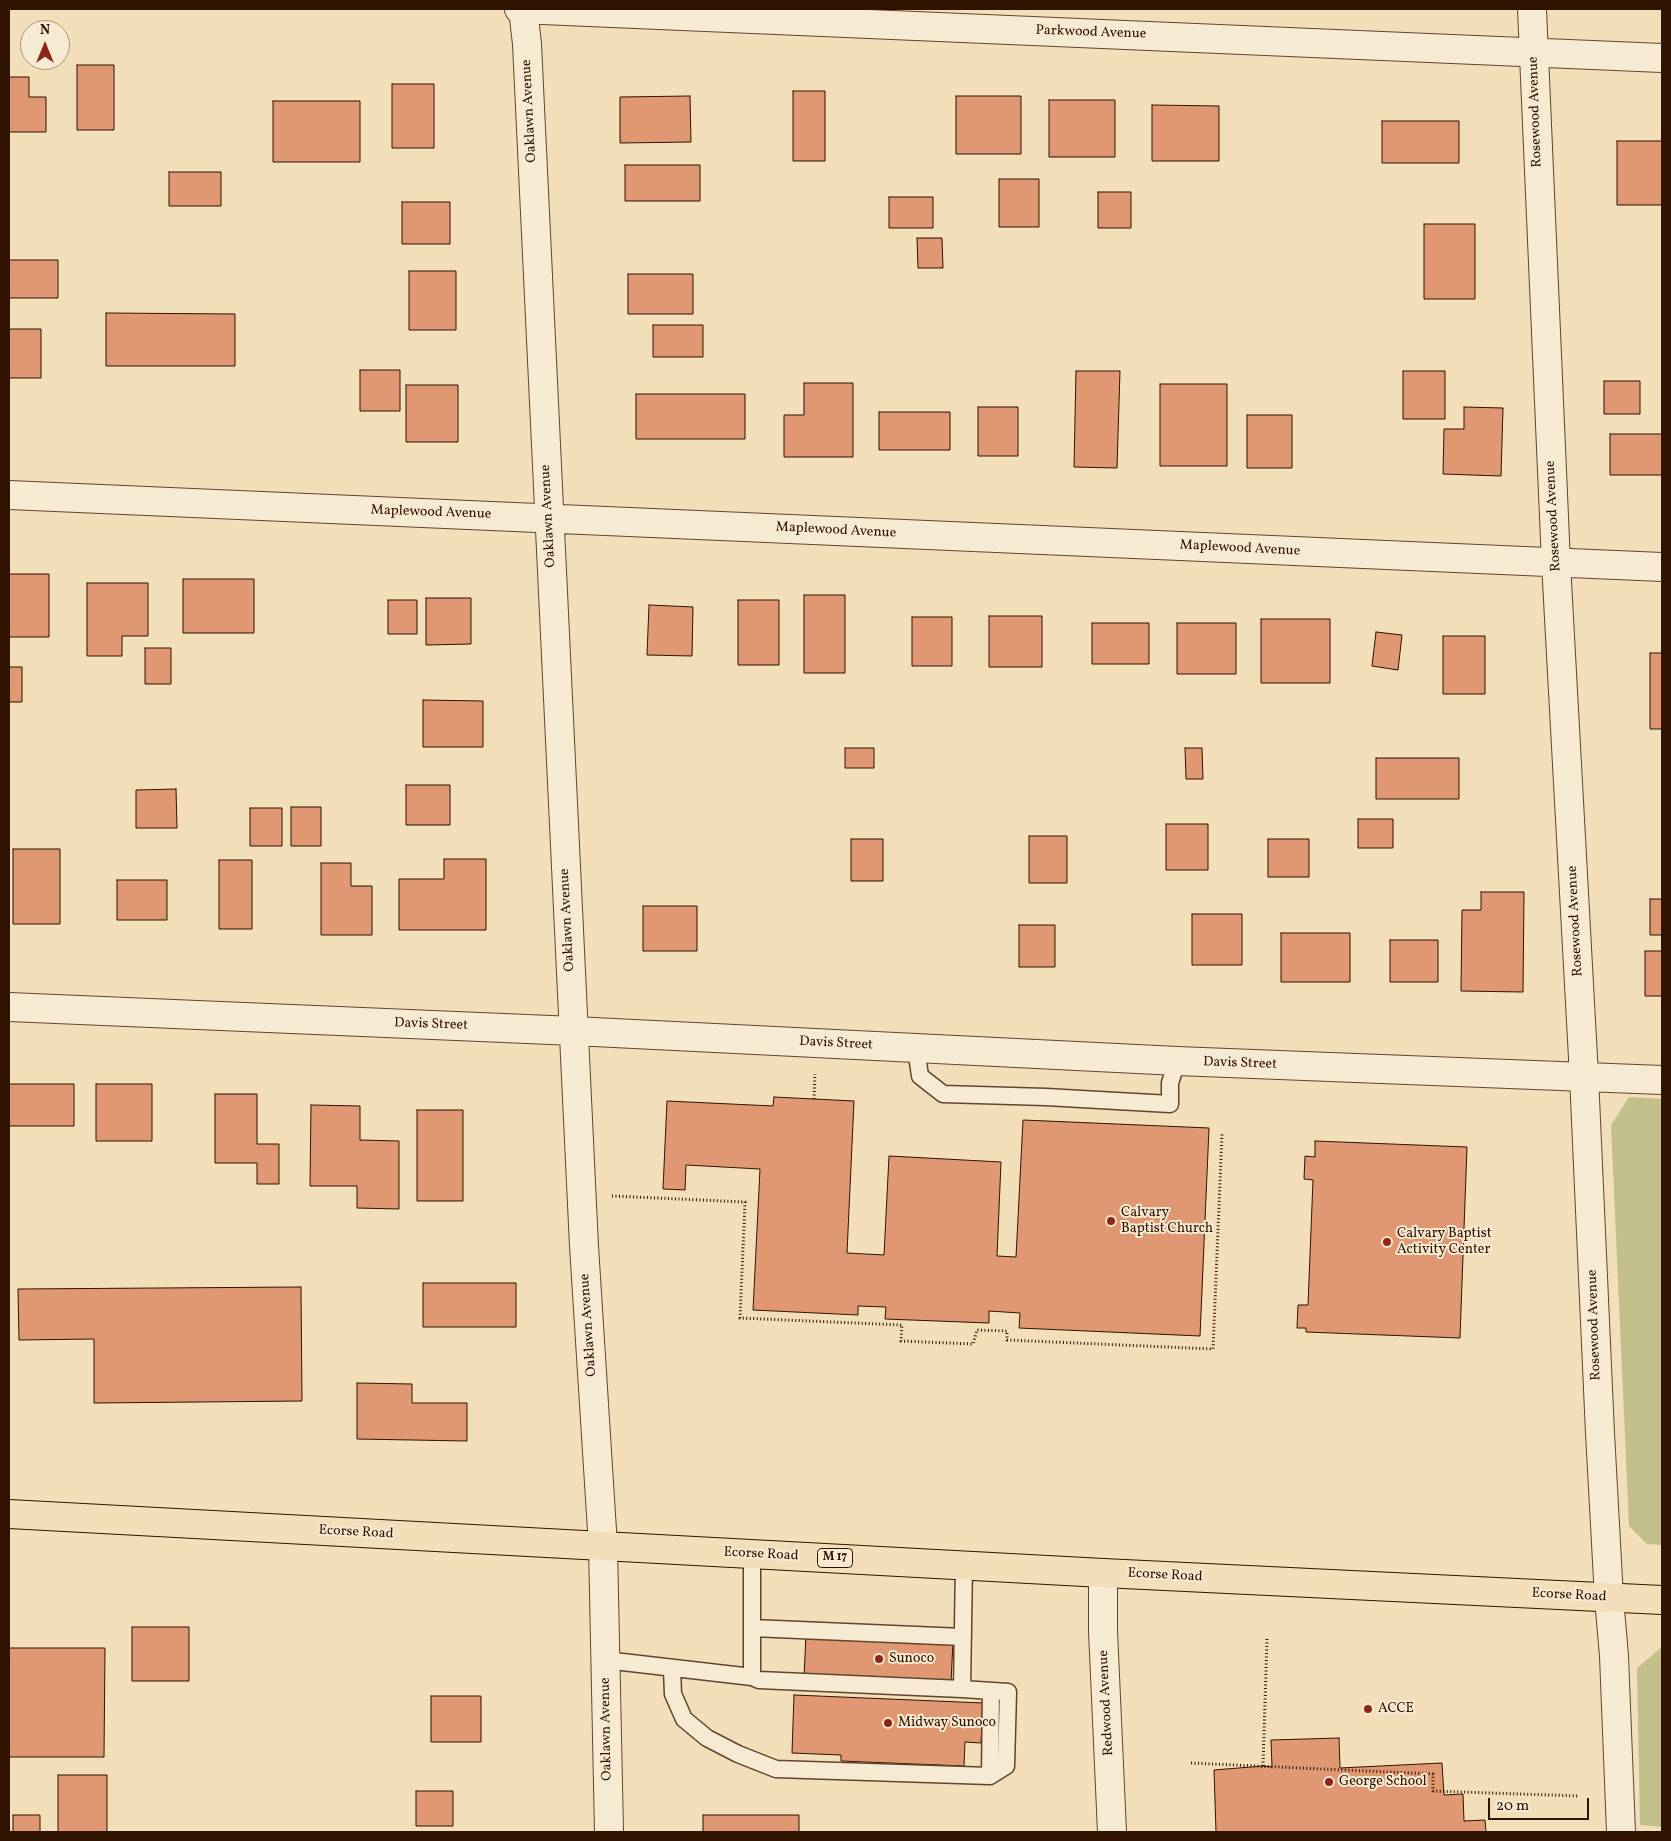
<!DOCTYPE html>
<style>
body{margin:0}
#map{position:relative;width:1671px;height:1841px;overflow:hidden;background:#f3deba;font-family:Vollkorn,serif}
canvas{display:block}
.frame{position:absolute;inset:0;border:10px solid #2f1200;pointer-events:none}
.north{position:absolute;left:20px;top:20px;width:50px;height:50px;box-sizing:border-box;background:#f7ead2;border:1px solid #a7947e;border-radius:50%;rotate:0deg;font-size:14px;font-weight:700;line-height:20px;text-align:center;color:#2f1200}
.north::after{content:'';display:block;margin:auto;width:18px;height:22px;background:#8f2418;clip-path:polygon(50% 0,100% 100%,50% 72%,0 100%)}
.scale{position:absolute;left:1488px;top:1798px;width:101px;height:22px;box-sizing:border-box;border:2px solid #2f1200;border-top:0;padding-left:6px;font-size:15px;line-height:18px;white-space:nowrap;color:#2f1200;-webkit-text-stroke:4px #f7ead2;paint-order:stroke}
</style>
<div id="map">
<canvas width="1671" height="1841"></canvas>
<div class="frame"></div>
<div class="north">N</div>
<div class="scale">20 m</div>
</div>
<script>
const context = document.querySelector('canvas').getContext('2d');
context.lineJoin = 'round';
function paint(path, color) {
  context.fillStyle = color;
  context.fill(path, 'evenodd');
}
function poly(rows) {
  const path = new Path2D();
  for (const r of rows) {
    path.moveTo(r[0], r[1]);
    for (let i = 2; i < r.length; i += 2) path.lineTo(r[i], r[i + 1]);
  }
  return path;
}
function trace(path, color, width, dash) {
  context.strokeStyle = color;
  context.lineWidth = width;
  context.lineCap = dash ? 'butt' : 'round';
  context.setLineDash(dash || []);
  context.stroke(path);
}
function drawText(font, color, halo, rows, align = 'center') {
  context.font = font + ' Vollkorn,serif';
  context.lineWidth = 4;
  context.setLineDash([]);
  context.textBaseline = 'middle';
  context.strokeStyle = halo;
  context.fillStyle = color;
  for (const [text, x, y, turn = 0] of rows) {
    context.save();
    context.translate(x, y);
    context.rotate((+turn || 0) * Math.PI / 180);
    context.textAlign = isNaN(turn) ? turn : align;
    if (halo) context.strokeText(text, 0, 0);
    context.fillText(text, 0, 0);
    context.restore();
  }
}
const green = poly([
 [1629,1097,1662,1099,1662,1545,1647,1544,1629,1526,1611,1125],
 [1662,1647,1662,1827,1640,1825,1637,1668]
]);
const building = poly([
 [77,65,114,65,114,130,77,130,77,65],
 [9,77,29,77,29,97,46,97,46,132,9,132,9,77],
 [392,84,434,84,434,148,392,148,392,84],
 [793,91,825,91,825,161,793,161,793,91],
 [690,96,691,142,620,143,620,97,690,96],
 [956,96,1021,96,1021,154,956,154,956,96],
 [1049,100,1115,100,1115,157,1049,157,1049,100],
 [273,101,360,101,360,162,273,162,273,101],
 [1152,105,1219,106,1219,161,1152,161,1152,105],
 [1382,121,1459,121,1459,163,1382,163,1382,121],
 [1617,141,1662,141,1662,205,1617,205,1617,141],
 [625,165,700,165,700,201,625,201,625,165],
 [169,172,221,172,221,206,169,206,169,172],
 [999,179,1039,179,1039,227,999,227,999,179],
 [1098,192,1131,192,1131,228,1098,228,1098,192],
 [889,197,933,197,933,228,889,228,889,197],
 [402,202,450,202,450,244,402,244,402,202],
 [1424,224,1475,224,1475,299,1424,299,1424,224],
 [917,238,942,238,943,268,918,268,917,238],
 [9,260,58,260,58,298,9,298,9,260],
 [409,271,456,271,456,330,409,330,409,271],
 [628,274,693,274,693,314,628,314,628,274],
 [106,313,235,314,235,366,106,366,106,313],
 [653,325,703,325,703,357,653,357,653,325],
 [9,329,41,329,41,378,9,378,9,329],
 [360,370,400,370,400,411,360,411,360,370],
 [1076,371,1120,371,1117,468,1074,467,1076,371],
 [1403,371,1445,371,1445,419,1403,419,1403,371],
 [1604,381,1640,381,1640,414,1604,414,1604,381],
 [804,383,853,383,853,457,784,457,784,415,804,415,804,383],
 [1160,384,1227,384,1227,466,1160,466,1160,384],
 [406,385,458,385,458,442,406,442,406,385],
 [636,394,745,394,745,439,636,439,636,394],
 [978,407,1018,407,1018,456,978,456,978,407],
 [1464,407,1503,408,1501,476,1443,474,1444,429,1464,429,1464,407],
 [879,412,950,412,950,450,879,450,879,412],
 [1247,415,1292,415,1292,468,1247,468,1247,415],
 [1610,434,1662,434,1662,475,1610,475,1610,434],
 [9,574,49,574,49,637,9,637,9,574],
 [183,579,254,579,254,633,183,633,183,579],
 [87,583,148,583,148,636,122,636,122,656,87,656,87,583],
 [804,595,845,595,845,673,804,673,804,595],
 [426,598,471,598,471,644,426,645,426,598],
 [388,600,417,600,417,634,388,634,388,600],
 [738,600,779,600,779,665,738,665,738,600],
 [649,605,693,607,692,656,647,655,649,605],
 [989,616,1042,616,1042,667,989,667,989,616],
 [912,617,952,617,952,666,912,666,912,617],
 [1261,619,1330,619,1330,683,1261,683,1261,619],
 [1092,623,1149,623,1149,664,1092,664,1092,623],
 [1177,623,1236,623,1236,674,1177,674,1177,623],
 [1376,632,1402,635,1398,670,1372,666,1376,632],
 [1443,636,1485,636,1485,694,1443,694,1443,636],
 [145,648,171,648,171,684,145,684,145,648],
 [1650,653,1662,653,1662,729,1650,729,1650,653],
 [9,667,22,667,22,702,9,702,9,667],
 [423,700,483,701,483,747,423,747,423,700],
 [845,748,874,748,874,768,845,768,845,748],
 [1185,748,1202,748,1203,779,1186,779,1185,748],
 [1376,758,1459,758,1459,799,1376,799,1376,758],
 [406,785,450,785,450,825,406,825,406,785],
 [176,789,177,828,136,828,136,790,176,789],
 [291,807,321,807,321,846,291,846,291,807],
 [250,808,282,808,282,846,250,846,250,808],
 [1358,819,1393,819,1393,848,1358,848,1358,819],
 [1166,824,1208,824,1208,870,1166,870,1166,824],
 [1029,836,1067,836,1067,883,1029,883,1029,836],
 [851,839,883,839,883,881,851,881,851,839],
 [1268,839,1309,839,1309,877,1268,877,1268,839],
 [13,849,60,849,60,924,13,924,13,849],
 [444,859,486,859,486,930,399,930,399,879,444,879,444,859],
 [219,860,252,860,252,929,219,929,219,860],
 [321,863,351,863,351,886,372,886,372,935,321,935,321,863],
 [117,880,167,880,167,920,117,920,117,880],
 [1481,892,1524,892,1523,992,1461,991,1462,910,1481,910,1481,892],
 [1650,899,1662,899,1662,935,1650,935,1650,899],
 [643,906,697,906,697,951,643,951,643,906],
 [1192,914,1242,914,1242,965,1192,965,1192,914],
 [1019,925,1055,925,1055,967,1019,967,1019,925],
 [1281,933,1350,933,1350,982,1281,982,1281,933],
 [1390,940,1438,940,1438,982,1390,982,1390,940],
 [1645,951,1662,951,1662,996,1645,996,1645,951],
 [9,1084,74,1084,74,1126,9,1126,9,1084],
 [96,1084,152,1084,152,1141,96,1141,96,1084],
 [215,1094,257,1094,257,1144,279,1144,279,1184,257,1184,257,1163,215,1163,215,1094],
 [774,1097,854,1101,847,1253,884,1255,889,1156,1001,1162,997,1256,1016,1257,1023,1120,1209,1128,1200,1336,1019,1328,1020,1313,989,1311,989,1323,885,1319,886,1307,858,1306,858,1315,753,1310,760,1169,686,1165,685,1190,663,1189,667,1101,773,1106,774,1097],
 [311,1105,360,1106,360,1140,399,1141,399,1209,357,1208,357,1186,310,1186,311,1105],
 [417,1110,463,1110,463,1201,417,1201,417,1110],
 [1315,1141,1467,1147,1460,1338,1306,1332,1306,1328,1297,1328,1298,1305,1308,1305,1313,1180,1304,1179,1305,1156,1315,1157,1315,1141],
 [423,1283,516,1283,516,1327,423,1327,423,1283],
 [301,1287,302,1401,94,1403,94,1339,19,1340,18,1289,301,1287],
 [357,1383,412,1384,412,1403,467,1403,467,1441,357,1439,357,1383],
 [132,1627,189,1627,189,1681,132,1681,132,1627],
 [806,1635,953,1641,951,1683,804,1677,806,1635],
 [9,1648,105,1648,104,1757,9,1757,9,1648],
 [794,1695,983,1703,981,1743,965,1742,964,1766,841,1761,841,1755,792,1753,794,1695],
 [431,1696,481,1696,481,1742,431,1742,431,1696],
 [1339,1738,1340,1768,1442,1763,1444,1795,1463,1794,1464,1821,1485,1820,1486,1832,1216,1832,1214,1770,1263,1766,1272,1767,1271,1740,1339,1738],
 [58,1775,107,1775,107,1832,58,1832,58,1775],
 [416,1791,453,1791,453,1826,416,1826,416,1791],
 [13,1815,40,1815,40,1832,13,1832,13,1815],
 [703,1815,799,1815,799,1832,703,1832,703,1815]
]);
const path = poly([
 [814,1099,815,1074],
 [612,1196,745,1202,740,1318,902,1325,901,1341,973,1344,977,1330,1007,1331,1007,1340,1213,1349,1222,1134],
 [1191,1763,1433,1774,1433,1791,1579,1796],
 [1263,1766,1267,1639]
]);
const lane = poly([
 [916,1048,920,1076,943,1094,1046,1097,1170,1104,1170,1083,1177,1061],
 [752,1554,752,1677],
 [752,1628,963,1637],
 [605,1660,752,1677,759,1680,962,1689,964,1565],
 [672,1669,673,1694,684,1719,707,1738,738,1754,776,1769,990,1776,1006,1766,1008,1692,962,1689],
 [990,1776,991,1691]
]);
const street = poly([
 [519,9,1662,58],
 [523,9,527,44,584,1246,603,1546,609,1832],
 [1532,9,1556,563,1584,1076,1600,1433,1609,1598,1614,1656,1621,1832],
 [9,495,1662,567],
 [9,1007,574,1031,1177,1061,1662,1080],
 [1103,1573,1103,1631,1112,1832]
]);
const primary = poly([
 [9,1514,1103,1573,1662,1600]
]);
const markers = [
 [1111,1221,5,"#8f2418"],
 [1387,1242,5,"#8f2418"],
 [879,1659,5,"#8f2418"],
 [1368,1709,5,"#8f2418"],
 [888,1723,5,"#8f2418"],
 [1329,1782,5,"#8f2418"]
];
const shields = [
 [835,1558,35]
];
const shieldNames = [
 ["M 17",835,1558]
];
const streetNames = [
 ["Parkwood Avenue",1091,33,2],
 ["Oaklawn Avenue",530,111,-93],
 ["Rosewood Avenue",1536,112,-92],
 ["Maplewood Avenue",431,513,2],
 ["Oaklawn Avenue",549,516,-93],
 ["Rosewood Avenue",1554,516,-93],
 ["Maplewood Avenue",836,531,3],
 ["Maplewood Avenue",1240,549,3],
 ["Oaklawn Avenue",568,920,-93],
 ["Rosewood Avenue",1576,921,-93],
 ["Davis Street",431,1025,2],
 ["Davis Street",836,1044,3],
 ["Davis Street",1240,1064,2],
 ["Oaklawn Avenue",589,1325,-94],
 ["Rosewood Avenue",1595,1325,-92],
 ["Ecorse Road",356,1533,3],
 ["Ecorse Road",761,1555,3],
 ["Ecorse Road",1165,1576,3],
 ["Ecorse Road",1569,1596,3],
 ["Redwood Avenue",1107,1703,-93],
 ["Oaklawn Avenue",607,1729,-91]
];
const poiNames = [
 ["Calvary",1121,1213],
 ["Baptist Church",1121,1229],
 ["Calvary Baptist",1397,1234],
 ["Activity Center",1397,1250],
 ["Sunoco",889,1659],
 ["ACCE",1378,1709],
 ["Midway Sunoco",898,1723],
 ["George School",1339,1782]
];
paint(green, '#c3bf8a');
paint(building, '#df9872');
trace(building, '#2f1200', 1);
trace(lane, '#60452e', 19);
trace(street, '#60452e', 30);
trace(primary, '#2f1200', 30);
trace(path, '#2f1200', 3, [1, 2.5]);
trace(lane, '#f7ead2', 16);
trace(street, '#f7ead2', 28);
trace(primary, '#f3deba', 28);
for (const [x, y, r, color] of markers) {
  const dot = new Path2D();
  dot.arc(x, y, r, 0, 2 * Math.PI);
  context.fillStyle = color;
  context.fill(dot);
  trace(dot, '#f7ead2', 2);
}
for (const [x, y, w] of shields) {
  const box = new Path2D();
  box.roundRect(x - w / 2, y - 9.5, w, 19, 4);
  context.fillStyle = '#f7ead2';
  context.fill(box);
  trace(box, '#2f1200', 1);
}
drawText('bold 12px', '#2f1200', null, shieldNames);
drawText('14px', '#2f1200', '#f7ead2', streetNames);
drawText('14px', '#2f1200', '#f7ead2', poiNames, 'left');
</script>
